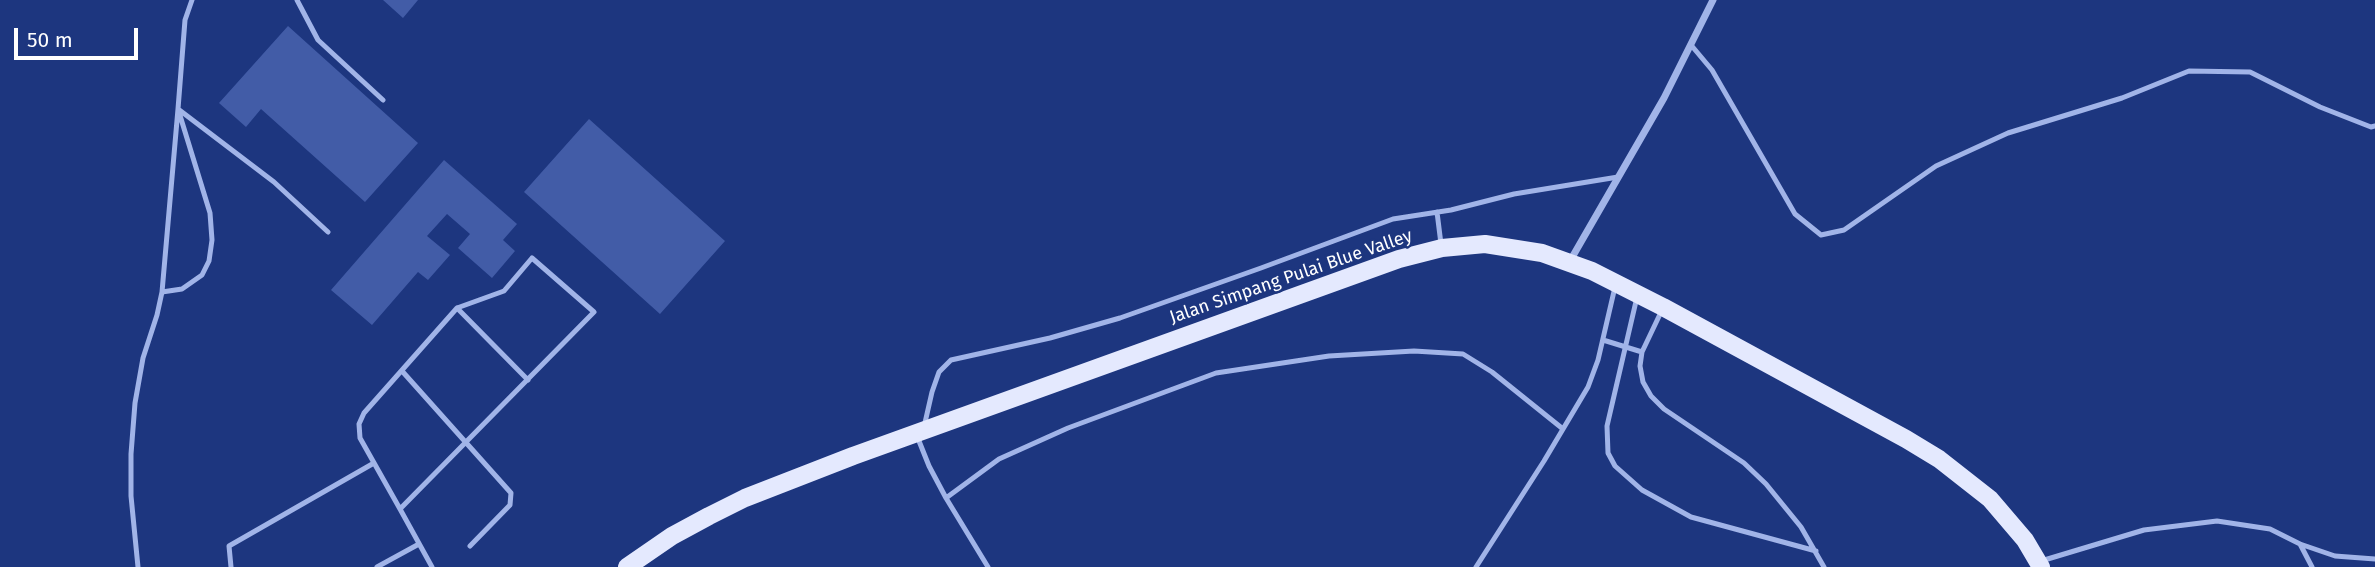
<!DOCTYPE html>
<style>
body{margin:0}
#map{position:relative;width:2375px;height:567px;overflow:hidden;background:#1d367f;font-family:"Fira Sans",sans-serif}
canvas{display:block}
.scale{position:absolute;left:14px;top:28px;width:124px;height:32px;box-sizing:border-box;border:4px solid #fff;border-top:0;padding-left:9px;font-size:21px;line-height:24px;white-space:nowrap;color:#fff;-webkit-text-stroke:5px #1d367f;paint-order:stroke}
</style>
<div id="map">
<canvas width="2375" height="567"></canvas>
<div class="scale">50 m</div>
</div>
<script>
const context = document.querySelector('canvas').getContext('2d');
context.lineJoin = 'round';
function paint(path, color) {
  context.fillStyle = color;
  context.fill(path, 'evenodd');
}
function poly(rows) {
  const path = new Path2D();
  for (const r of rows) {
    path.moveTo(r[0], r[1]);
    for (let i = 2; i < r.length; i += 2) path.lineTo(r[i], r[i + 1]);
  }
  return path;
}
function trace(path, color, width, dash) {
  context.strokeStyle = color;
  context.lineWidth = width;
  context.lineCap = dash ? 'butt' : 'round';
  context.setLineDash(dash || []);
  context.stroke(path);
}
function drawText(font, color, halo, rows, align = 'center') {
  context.font = font + ' "Fira Sans",sans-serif';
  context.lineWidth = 5;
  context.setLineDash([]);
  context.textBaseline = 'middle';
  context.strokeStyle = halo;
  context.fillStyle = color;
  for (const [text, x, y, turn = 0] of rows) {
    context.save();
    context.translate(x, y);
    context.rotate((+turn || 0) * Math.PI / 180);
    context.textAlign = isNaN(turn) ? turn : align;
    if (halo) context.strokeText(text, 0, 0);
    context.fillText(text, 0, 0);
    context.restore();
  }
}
const building = poly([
 [383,0,418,0,403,18],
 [288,26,418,143,365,202,261,109,246,127,219,103],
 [589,119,725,241,660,314,524,192],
 [444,160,517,224,503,240,515,251,492,278,458,248,470,234,447,214,427,236,450,255,428,280,418,272,372,325,331,290]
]);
const service = poly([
 [297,0,318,40,383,100],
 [1691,45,1712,70,1795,214,1821,235,1844,230,1936,166,2008,133,2122,98,2189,71,2250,72,2320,107,2371,127,2375,126],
 [1437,212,1441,244],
 [162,292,178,109,274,182,328,232],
 [1637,297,1607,426,1608,453,1615,466,1642,490,1691,517,1816,551],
 [457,308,528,380],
 [1662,310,1642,352,1640,366,1643,382,1651,396,1664,409,1744,463,1766,484,1801,527,1824,567],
 [1603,340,1642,352],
 [402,371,511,493,510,505,470,546],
 [924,427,932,392,939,372,951,360,1050,338,1120,318,1261,268,1393,219,1451,210,1514,194,1618,177],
 [917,436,929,466,946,498,988,567],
 [946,498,999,459,1068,428,1216,373,1329,356,1414,351,1463,354,1492,372,1563,429],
 [400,509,594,312,532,258,504,291,457,308,364,413,359,424,360,438,400,509,432,567],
 [2300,544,2335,556,2375,559],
 [2041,561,2144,530,2217,521,2270,529,2300,544,2312,567],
 [138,567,131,496,131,454,135,403,143,358,157,315,162,292,182,289,202,275,209,261,212,240,210,213,178,109,185,20,192,0],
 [231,567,229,546,374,463],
 [377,567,419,544],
 [1476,567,1544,461,1588,387,1598,360,1615,287]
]);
const minor = poly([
 [1570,261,1664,98,1713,0]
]);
const primary = poly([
 [627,567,672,536,709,516,745,498,853,456,1399,259,1442,248,1485,244,1542,253,1592,271,1663,307,1906,439,1939,459,1990,499,2025,540,2041,567]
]);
const streetNames = [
 ["Jalan Simpang Pulai Blue Valley",1291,277,-19]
];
paint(building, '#425ca7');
trace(service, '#a1b4e8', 5);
trace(minor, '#a1b4e8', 7);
trace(primary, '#e4e9fe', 18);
drawText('18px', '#fff', '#1d367f', streetNames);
</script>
